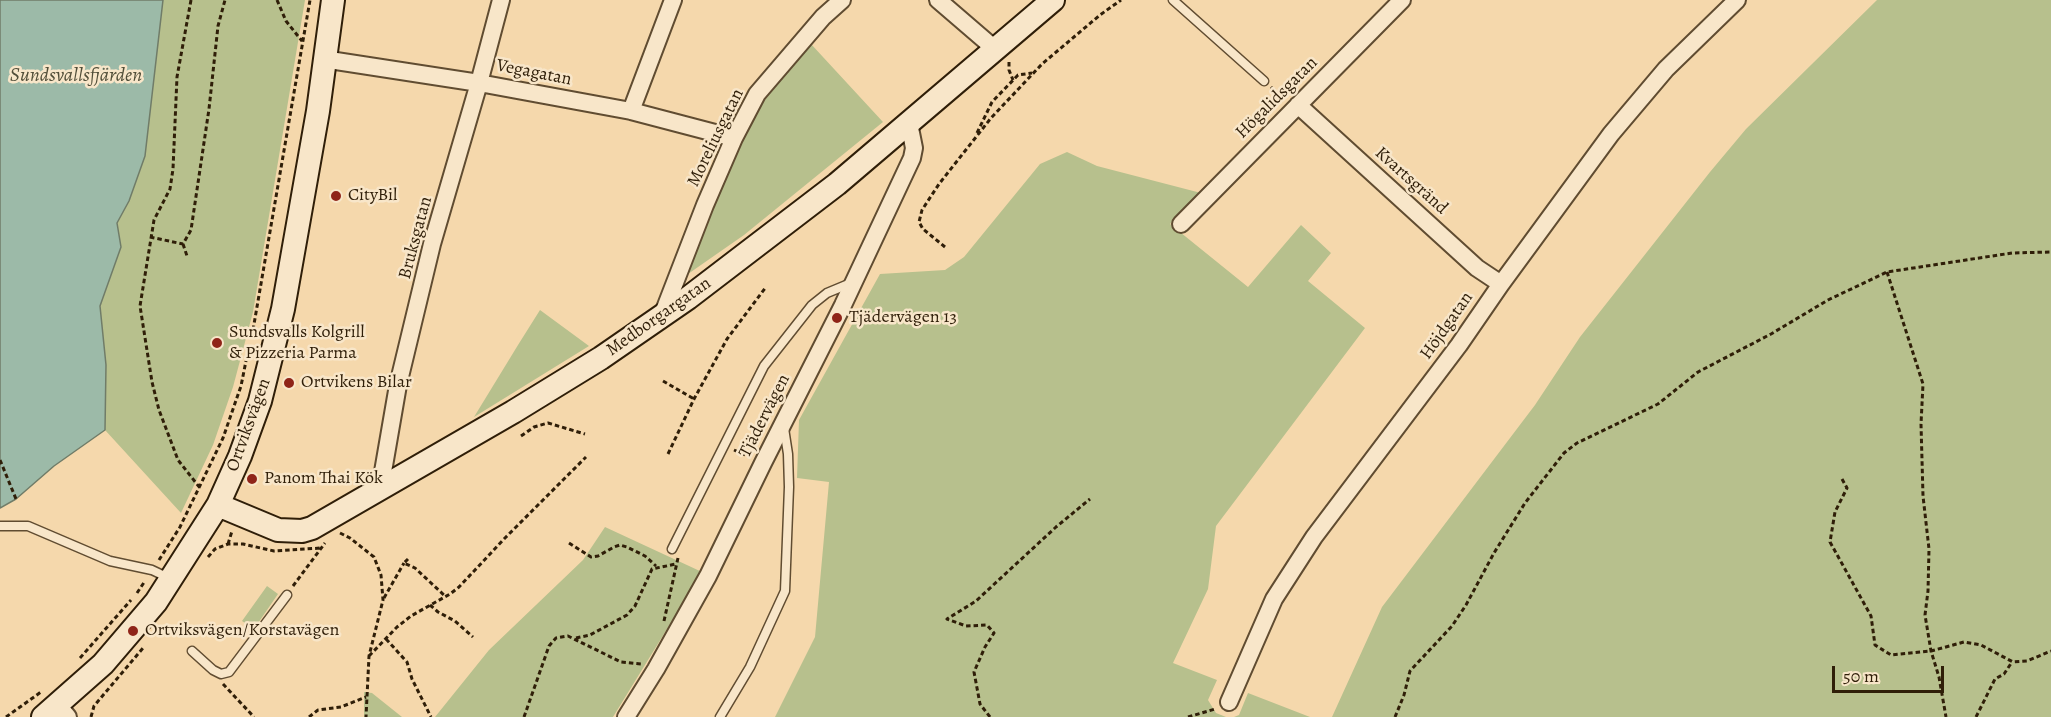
<!DOCTYPE html>
<meta charset="utf-8">
<style>
body{margin:0}
#map{position:relative;width:2051px;height:717px;overflow:hidden;background:#f5d8ac;font-family:Alegreya,serif}
canvas{display:block}
.scale{position:absolute;left:1832px;top:666px;width:112px;height:27px;box-sizing:border-box;border:3px solid #2f1e08;border-top:0;padding-left:8px;font-size:18px;line-height:21px;white-space:nowrap;color:#2f1e08;-webkit-text-stroke:4px #f8e6c9;paint-order:stroke}
</style>
<div id="map">
<canvas width="2051" height="717"></canvas>
<div class="scale">50 m</div>
</div>
<script>
const context = document.querySelector('canvas').getContext('2d');
context.lineJoin = 'round';
function paint(path, color) {
  context.fillStyle = color;
  context.fill(path, 'evenodd');
}
function poly(rows) {
  const path = new Path2D();
  for (const r of rows) {
    path.moveTo(r[0], r[1]);
    for (let i = 2; i < r.length; i += 2) path.lineTo(r[i], r[i + 1]);
  }
  return path;
}
function trace(path, color, width, dash) {
  context.strokeStyle = color;
  context.lineWidth = width;
  context.lineCap = dash ? 'butt' : 'round';
  context.setLineDash(dash || []);
  context.stroke(path);
}
function drawText(font, color, halo, rows, align = 'center') {
  context.font = font + ' Alegreya,serif';
  context.lineWidth = 5;
  context.setLineDash([]);
  context.textBaseline = 'middle';
  context.strokeStyle = halo;
  context.fillStyle = color;
  for (const [text, x, y, turn = 0] of rows) {
    context.save();
    context.translate(x, y);
    context.rotate((+turn || 0) * Math.PI / 180);
    context.textAlign = isNaN(turn) ? turn : align;
    if (halo) context.strokeText(text, 0, 0);
    context.fillText(text, 0, 0);
    context.restore();
  }
}
const green = poly([
 [163,0,305,0,253,312,233,387,213,445,181,513,105,430,106,365,100,306,121,247,117,223,129,201,150,104],
 [1877,0,2051,0,2051,717,1332,717,1382,607,1535,405,1580,337,1710,172,1746,129],
 [811,44,883,122,744,235,688,274,744,131,766,98],
 [1067,152,1097,166,1201,193,1170,224,1248,287,1301,225,1331,253,1308,281,1365,328,1216,526,1208,589,1173,663,1217,680,1208,700,1216,713,1226,717,775,717,815,637,829,482,797,478,799,420,880,274,945,270,964,257,1040,164],
 [540,310,589,346,474,417,518,345],
 [605,527,702,572,613,717,435,717,489,650,583,560],
 [267,586,278,594,254,629,242,621],
 [364,692,372,693,402,717,364,717],
 [1248,693,1310,717,1234,717,1239,715]
]);
const water = poly([
 [0,0,163,0,145,156,129,201,117,223,121,247,100,306,106,365,105,430,54,466,16,499,0,508,0,0]
]);
const path = poly([
 [191,0,177,77,173,169,170,189,154,220,140,306,152,382,159,410,178,460,200,488],
 [277,0,286,21,302,41],
 [1009,62,1009,70,1013,80],
 [1271,87,1284,99],
 [977,133,992,102,1018,75,1032,73],
 [150,237,183,244,191,230,209,109,218,26,225,0],
 [183,244,187,256],
 [945,247,923,229,919,222,922,210,939,184,991,118,1042,64,1100,15,1121,0],
 [1887,272,1923,384,1921,424,1923,496,1929,549,1928,591,1925,615,1931,651,1939,677,1946,717],
 [253,330,310,0],
 [663,381,694,399],
 [521,436,534,427,548,423,585,434],
 [734,450,750,457],
 [668,454,694,399,727,339,766,287],
 [0,460,16,499],
 [1842,479,1847,488,1835,512,1830,542,1871,616,1875,645,1891,655,1931,651,1964,642,1981,645,2013,662,2027,661,2051,651],
 [340,533,350,538,374,557,381,575,383,600,369,656,366,717],
 [569,543,591,557,598,556,614,547,620,545,627,547,645,556,656,566],
 [228,544,232,531],
 [208,557,215,549,228,544,243,544,274,551,321,548],
 [408,559,404,563,415,568,445,596],
 [159,560,180,527,223,438,241,386,246,361],
 [293,586,325,543],
 [137,593,145,581],
 [384,598,404,563],
 [430,605,438,612,455,621,473,637],
 [664,621,678,558],
 [576,638,590,635,627,615,635,606,652,569,676,564],
 [386,639,407,662,412,679,431,717],
 [369,656,397,627,411,616,450,594,459,587,505,538,586,457],
 [80,658,131,600],
 [223,684,254,717],
 [6,717,41,692],
 [91,717,94,706,143,648],
 [309,717,318,710,341,707,366,697],
 [524,717,549,646,556,638,568,636,621,662,641,664],
 [990,717,980,704,974,672,985,647,994,633,987,625,966,626,947,619,976,601,1056,527,1090,499],
 [1188,717,1215,709],
 [1395,717,1404,695,1410,671,1452,626,1466,605,1494,553,1525,503,1564,453,1577,443,1658,404,1698,372,1771,334,1828,300,1887,272,2012,253,2051,252],
 [1976,717,1995,679,2004,674,2012,662]
]);
const lane = poly([
 [1173,0,1264,81],
 [0,526,28,526,110,561,152,570,171,579],
 [672,549,764,366,812,305,827,293,851,283],
 [192,651,213,670,221,674,229,672,287,595],
 [720,717,750,667,785,591,789,487,788,454,784,428]
]);
const street = poly([
 [938,0,995,49],
 [323,59,479,83,631,111,734,138],
 [1298,105,1477,268,1501,284],
 [631,111,673,0],
 [1181,224,1402,0],
 [662,316,705,205,734,138,757,94,823,17,842,0],
 [380,489,398,385,432,244,479,83,501,0],
 [1229,702,1274,599,1314,537,1459,345,1501,284,1611,134,1666,69,1737,0],
 [58,705,68,717],
 [626,717,656,669,708,576,763,463,843,305,912,158,914,148,909,123]
]);
const secondary = poly([
 [218,505,278,530,302,531,312,528,513,412,601,358,688,298,837,184,1053,0],
 [43,717,103,664,156,602,218,505,240,456,260,401,283,309,318,111,333,0]
]);
const markers = [
 [336,196,6,"#8f2418"],
 [837,318,6,"#8f2418"],
 [217,343,6,"#8f2418"],
 [289,383,6,"#8f2418"],
 [252,479,6,"#8f2418"],
 [133,631,6,"#8f2418"]
];
const streetNames = [
 ["Vegagatan",534,73,11],
 ["Högalidsgatan",1277,98,-45],
 ["Moreliusgatan",716,138,-64],
 ["Kvartsgränd",1411,181,42],
 ["Bruksgatan",416,238,-75],
 ["Medborgargatan",659,317,-35],
 ["Höjdgatan",1447,326,-55],
 ["Tjädervägen",765,416,-63],
 ["Ortviksvägen",249,425,-70]
];
const poiNames = [
 ["CityBil",348,196],
 ["Tjädervägen 13",849,318],
 ["Sundsvalls Kolgrill",229,333],
 ["& Pizzeria Parma",229,354],
 ["Ortvikens Bilar",301,383],
 ["Panom Thai Kök",264,479],
 ["Ortviksvägen/Korstavägen",145,631]
];
const waterNames = [
 ["Sundsvallsfjärden",76,76]
];
paint(green, '#b7c08d');
paint(water, '#9cbaa8');
trace(water, '#707c68', 1.5);
trace(lane, '#604c31', 11);
trace(street, '#604c31', 20);
trace(secondary, '#2f1e08', 26);
trace(path, '#2f1e08', 3, [4.5, 3]);
trace(lane, '#f8e6c9', 8);
trace(street, '#f8e6c9', 16);
trace(secondary, '#f8e6c9', 22);
for (const [x, y, r, color] of markers) {
  const dot = new Path2D();
  dot.arc(x, y, r, 0, 2 * Math.PI);
  context.fillStyle = color;
  context.fill(dot);
  trace(dot, '#f8e6c9', 2);
}
drawText('18px', '#2f1e08', '#f8e6c9', streetNames);
drawText('18px', '#2f1e08', '#f8e6c9', poiNames, 'left');
drawText('italic 20px', '#504d38', '#f8e6c9', waterNames);
</script>
